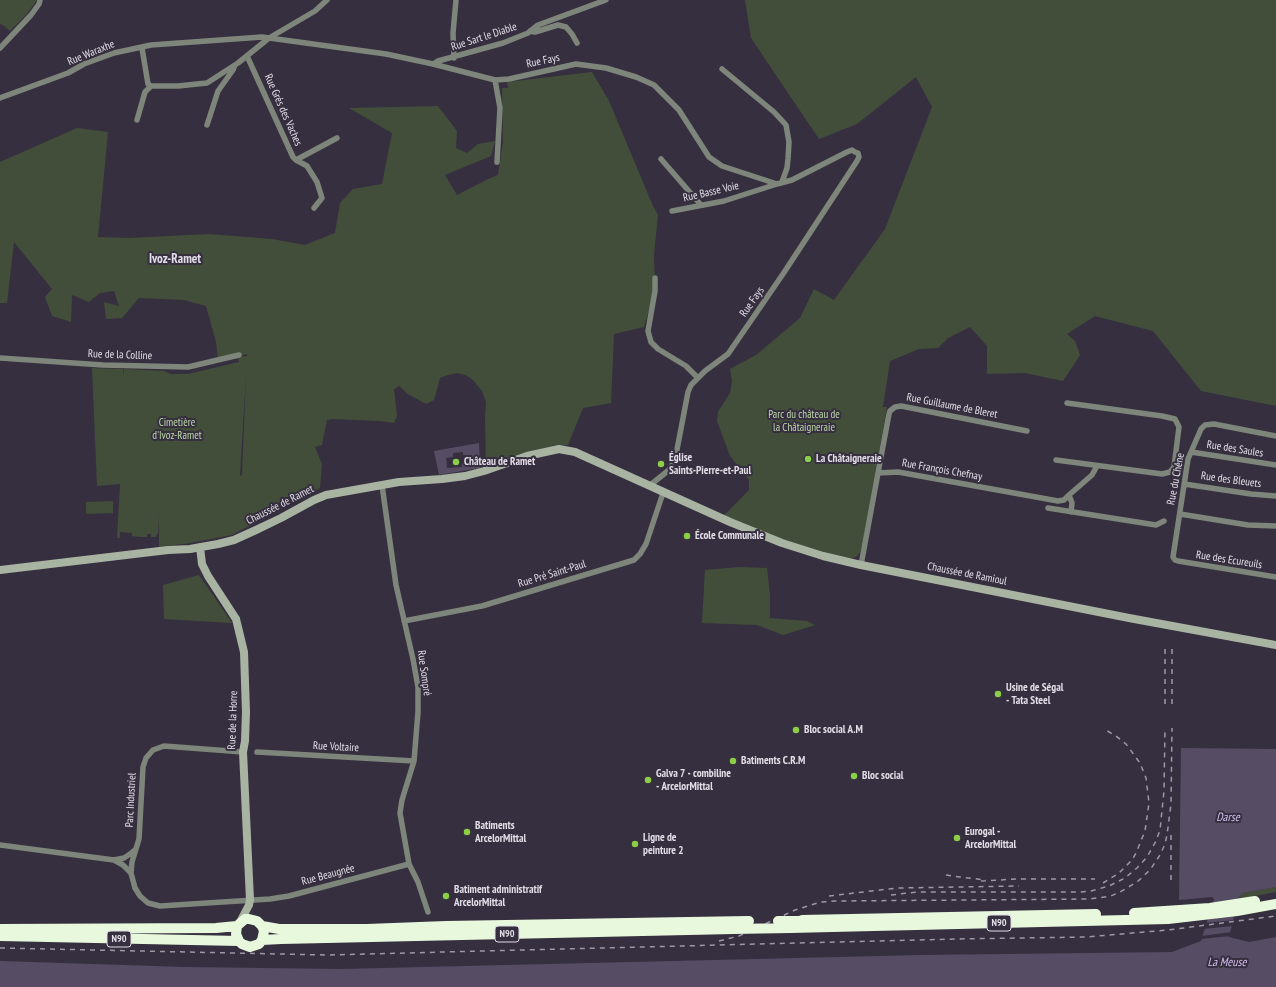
<!DOCTYPE html>
<meta charset="utf-8">
<style>
body{margin:0}
canvas{display:block;background:#362f3f}
</style>
<canvas width="1276" height="987"></canvas>
<script>
const context = document.querySelector('canvas').getContext('2d');
context.lineJoin = 'round';
function paint(path, color) {
  context.fillStyle = color;
  context.fill(path, 'evenodd');
}
function poly(rows) {
  const path = new Path2D();
  for (const r of rows) {
    path.moveTo(r[0], r[1]);
    for (let i = 2; i < r.length; i += 2) path.lineTo(r[i], r[i + 1]);
  }
  return path;
}
function trace(path, color, width, dash) {
  context.strokeStyle = color;
  context.lineWidth = width;
  context.lineCap = dash ? 'butt' : 'round';
  context.setLineDash(dash || []);
  context.stroke(path);
}
function drawText(font, color, halo, rows, align = 'center') {
  context.font = font + ' "PT Sans Narrow",sans-serif';
  context.lineWidth = 4;
  context.setLineDash([]);
  context.textBaseline = 'middle';
  context.strokeStyle = halo;
  context.fillStyle = color;
  for (const [text, x, y, turn = 0] of rows) {
    context.save();
    context.translate(x, y);
    context.rotate((+turn || 0) * Math.PI / 180);
    context.textAlign = isNaN(turn) ? turn : align;
    if (halo) context.strokeText(text, 0, 0);
    context.fillText(text, 0, 0);
    context.restore();
  }
}
const green = poly([
 [0,0,37,0,26,15,10,31,3,25,0,24],
 [745,0,1276,0,1276,406,1201,391,1153,331,1095,316,1067,334,1075,341,1080,355,1063,381,1025,373,987,374,987,346,970,327,948,338,938,348,919,349,890,361,883,407,887,407,861,551,856,557,848,559,804,548,723,516,749,490,749,480,730,456,717,421,718,412,730,393,732,381,730,369,756,355,800,318,814,289,834,300,885,229,932,107,916,77,857,124,819,139,751,38],
 [592,72,609,101,653,206,658,215,654,255,655,291,644,327,614,334,611,403,583,408,568,445,552,446,518,455,488,466,486,465,485,417,486,402,482,391,472,379,465,375,457,373,448,375,440,378,434,400,426,404,408,394,399,386,394,389,397,416,394,423,380,421,333,419,327,420,322,445,315,447,322,464,320,488,232,535,190,543,159,547,159,515,158,534,157,534,156,537,151,537,151,534,147,534,147,537,140,537,132,536,132,533,120,532,120,538,117,538,120,484,97,486,92,368,123,369,123,376,124,369,165,371,170,374,188,374,239,362,238,357,247,356,247,354,218,360,216,342,206,306,184,300,139,298,122,318,106,319,104,302,119,306,114,291,100,293,89,302,72,295,71,322,52,316,45,297,52,289,14,242,7,303,0,303,0,162,77,128,108,132,98,237,129,238,209,234,272,239,305,245,335,233,340,203,353,189,382,184,392,133,349,108,438,106,457,131,456,148,467,153,478,144,495,141,491,156,445,175,457,195,488,179,498,175,503,142,502,88,508,88,507,82],
 [246,375,242,475,240,476,240,475],
 [113,501,113,513,86,514,86,502],
 [740,567,767,568,770,595,770,618,807,621,815,625,783,635,757,625,702,623,705,570],
 [199,575,232,623,164,619,163,585],
 [1276,887,1276,892,1239,899,1239,896,1242,893]
]);
const water = poly([
 [479,443,480,468,439,475,434,451],
 [463,452,463,455,466,455,468,456,469,460,465,463,462,463,462,467,447,468,446,458,453,457,453,453],
 [1181,748,1276,749,1276,887,1242,893,1239,896,1229,937,1249,942,1276,937,1276,987,0,987,0,961,185,967,341,969,921,955,1172,952,1201,941,1214,899,1212,897,1179,900]
]);
const pier = poly([
 [1235,920,1233,926,1203,929,1205,923],
 [1232,932,1231,936,1200,939,1201,936]
]);
const street = poly([
 [530,31,535,32,558,25,566,27,572,34,577,43],
 [0,48,31,15,39,4,40,0],
 [142,48,148,84,151,86,178,86,207,83,238,63,269,38,315,11,327,0],
 [247,56,293,157,296,160,307,166,317,182,322,198,314,208],
 [454,58,453,33,456,0],
 [433,64,438,61,503,43,528,33,538,25,606,0],
 [722,69,774,112,786,125,789,142,788,159,787,168,782,182],
 [495,80,500,108,497,162],
 [0,98,68,73,84,64,114,53,151,45,262,37,386,54,433,64,495,80,509,79,576,64,606,68,636,77,654,85,679,110,709,157,722,166,777,184,792,180,847,152,852,150,855,152,858,153,859,157,857,161,783,274,728,354,705,371,691,385,688,392,675,460,669,470,649,486],
 [137,120,145,92,151,86],
 [207,125,218,91,233,70,235,65],
 [661,159,701,205],
 [296,160,337,138],
 [672,211,724,201,777,184],
 [655,278,655,291,648,331,651,342,658,349,686,366,698,378],
 [0,358,103,365,188,367,239,355],
 [1276,436,1214,424,1205,425,1201,429,1188,459,1173,557,1175,560,1178,561,1276,577],
 [1191,452,1276,465],
 [1056,460,1162,474,1170,472,1174,467,1179,427,1175,419,1162,416,1067,403],
 [878,473,889,414,890,411,895,407,901,406,1027,431],
 [1184,484,1251,494,1276,496],
 [382,485,396,585,413,659,418,687,418,712,414,761,402,800,400,813,409,864,418,882,428,912],
 [1069,495,1072,503,1071,512],
 [1048,508,1156,525,1164,521],
 [1180,514,1248,525,1276,526],
 [861,565,878,473,898,472,1058,501,1064,500,1069,495,1092,475,1097,466],
 [404,621,482,606,634,560,640,554,646,544,663,493],
 [243,752,164,746,153,750,146,758,143,767,139,839,132,862,131,873,135,888,140,896,148,903,160,906,270,899,289,896,409,864],
 [257,752,414,761],
 [0,845,114,860,124,858,130,854,136,849],
 [114,860,123,865,131,873]
]);
const secondary = poly([
 [200,547,202,564,208,576,236,619,244,652,246,712,245,741,243,752,250,900,249,905,240,922],
 [0,570,168,550,190,549,218,544,234,540,256,530,281,518,314,500,326,495,399,482,442,479,465,476,484,471,527,456,559,449,575,452,730,522,782,543,823,556,861,565,1129,618,1276,645]
]);
const highway = poly([
 [1134,913,1210,908,1255,901],
 [802,920,1096,914],
 [262,926,279,929,367,929,446,926,749,921],
 [790,928,1168,919,1237,911,1276,904],
 [0,929,216,928,237,926],
 [0,936,239,941],
 [262,940,264,931,262,926,257,921,249,919,245,919,237,926,236,934,239,941,242,944,250,947,259,944,262,940,281,939,733,929]
]);
const rail = poly([
 [1165,704,1165,645],
 [1172,704,1172,649],
 [946,875,960,877,986,880],
 [1171,880,1171,834],
 [981,881,1017,879,1095,879],
 [1103,883,1119,873,1132,860,1136,853,1145,831,1149,803,1146,778,1140,763,1126,744,1116,736,1104,729],
 [891,895,917,892,1081,892,1091,891,1109,886,1125,878,1137,868,1147,857,1156,841,1160,830,1164,791,1165,728],
 [829,896,897,888,1019,886],
 [719,941,739,936,795,910,821,902,836,901,1090,899,1111,896,1120,892,1137,882,1150,870,1160,855,1165,844,1167,835,1171,804,1172,728],
 [0,948,327,955,955,939,1086,937,1168,930,1276,916]
]);
const highwayBridge = poly([
 [778,921,800,921],
 [733,929,790,928]
]);
const markers = [
 [808,459,4,"#8bce47"],
 [456,462,4,"#8bce47"],
 [661,464,4,"#8bce47"],
 [687,536,4,"#8bce47"],
 [998,694,4,"#8bce47"],
 [796,730,4,"#8bce47"],
 [733,761,4,"#8bce47"],
 [854,776,4,"#8bce47"],
 [648,780,4,"#8bce47"],
 [467,832,4,"#8bce47"],
 [957,838,4,"#8bce47"],
 [635,844,4,"#8bce47"],
 [446,896,4,"#8bce47"]
];
const shields = [
 [999,923,24],
 [507,934,24],
 [119,939,24]
];
const shieldNames = [
 ["N90",999,923],
 ["N90",507,934],
 ["N90",119,939]
];
const streetNames = [
 ["Rue Sart le Diable",484,37,-18],
 ["Rue Waraxhe",91,53,-22],
 ["Rue Fays",543,61,-12],
 ["Rue Grés des Vaches",283,110,66],
 ["Rue Basse Voie",711,192,-13],
 ["Rue Fays",752,302,-55],
 ["Rue de la Colline",120,355,2],
 ["Rue Guillaume de Bleret",952,406,11],
 ["Rue des Saules",1235,449,9],
 ["Rue François Chefnay",942,470,10],
 ["Rue du Chêne",1176,479,-79],
 ["Rue des Bleuets",1231,480,8],
 ["Chaussée de Ramet",280,505,-27],
 ["Rue des Ecureuils",1229,560,9],
 ["Rue Pré Saint-Paul",552,574,-17],
 ["Chaussée de Ramioul",967,574,11],
 ["Rue Sompré",424,673,82],
 ["Rue de la Horre",233,720,-88],
 ["Rue Voltaire",336,747,3],
 ["Parc Industriel",131,800,-87],
 ["Rue Beaugnée",328,875,-15]
];
const parkNames = [
 ["Parc du château de",804,415],
 ["la Châtaigneraie",804,428],
 ["Cimetière",177,423],
 ["d'Ivoz-Ramet",177,436]
];
const poiNames = [
 ["Église",669,458],
 ["Saints-Pierre-et-Paul",669,471],
 ["La Châtaigneraie",816,459],
 ["Château de Ramet",464,462],
 ["École Communale",695,536],
 ["Usine de Ségal",1006,688],
 ["- Tata Steel",1006,701],
 ["Bloc social A.M",804,730],
 ["Batiments C.R.M",741,761],
 ["Galva 7 - combiline",656,774],
 ["- ArcelorMittal",656,787],
 ["Bloc social",862,776],
 ["Batiments",475,826],
 ["ArcelorMittal",475,839],
 ["Eurogal -",965,832],
 ["ArcelorMittal",965,845],
 ["Ligne de",643,838],
 ["peinture 2",643,851],
 ["Batiment administratif",454,890],
 ["ArcelorMittal",454,903]
];
const waterNames = [
 ["Darse",1228,818],
 ["La Meuse",1227,963]
];
const quarterNames = [
 ["Ivoz-Ramet",175,259]
];
paint(green, '#424e39');
paint(water, '#564c64');
paint(pier, '#362f3f');
trace(street, '#7e857a', 5.5);
trace(secondary, '#a9b3a2', 8);
trace(highway, '#e8f8dc', 10);
trace(rail, '#9d98a4', 1.5, [5, 5]);
trace(highwayBridge, '#e8f8dc', 10);
for (const [x, y, r, color] of markers) {
  const dot = new Path2D();
  dot.arc(x, y, r, 0, 2 * Math.PI);
  context.fillStyle = color;
  context.fill(dot);
  trace(dot, '#362f3f', 1.5);
}
for (const [x, y, w] of shields) {
  const box = new Path2D();
  box.roundRect(x - w / 2, y - 8, w, 16, 3);
  context.fillStyle = '#362f3f';
  context.fill(box);
  trace(box, '#e2dee8', 1);
}
drawText('bold 10px', '#e2dee8', null, shieldNames);
drawText('11px', '#e2dee8', '#362f3f', streetNames);
drawText('11px', '#bdd8a8', '#362f3f', parkNames);
drawText('bold 11px', '#e2dee8', '#362f3f', poiNames, 'left');
drawText('italic 12px', '#d2bdee', '#362f3f', waterNames);
drawText('bold 13px', '#e2dee8', '#362f3f', quarterNames);
</script>
